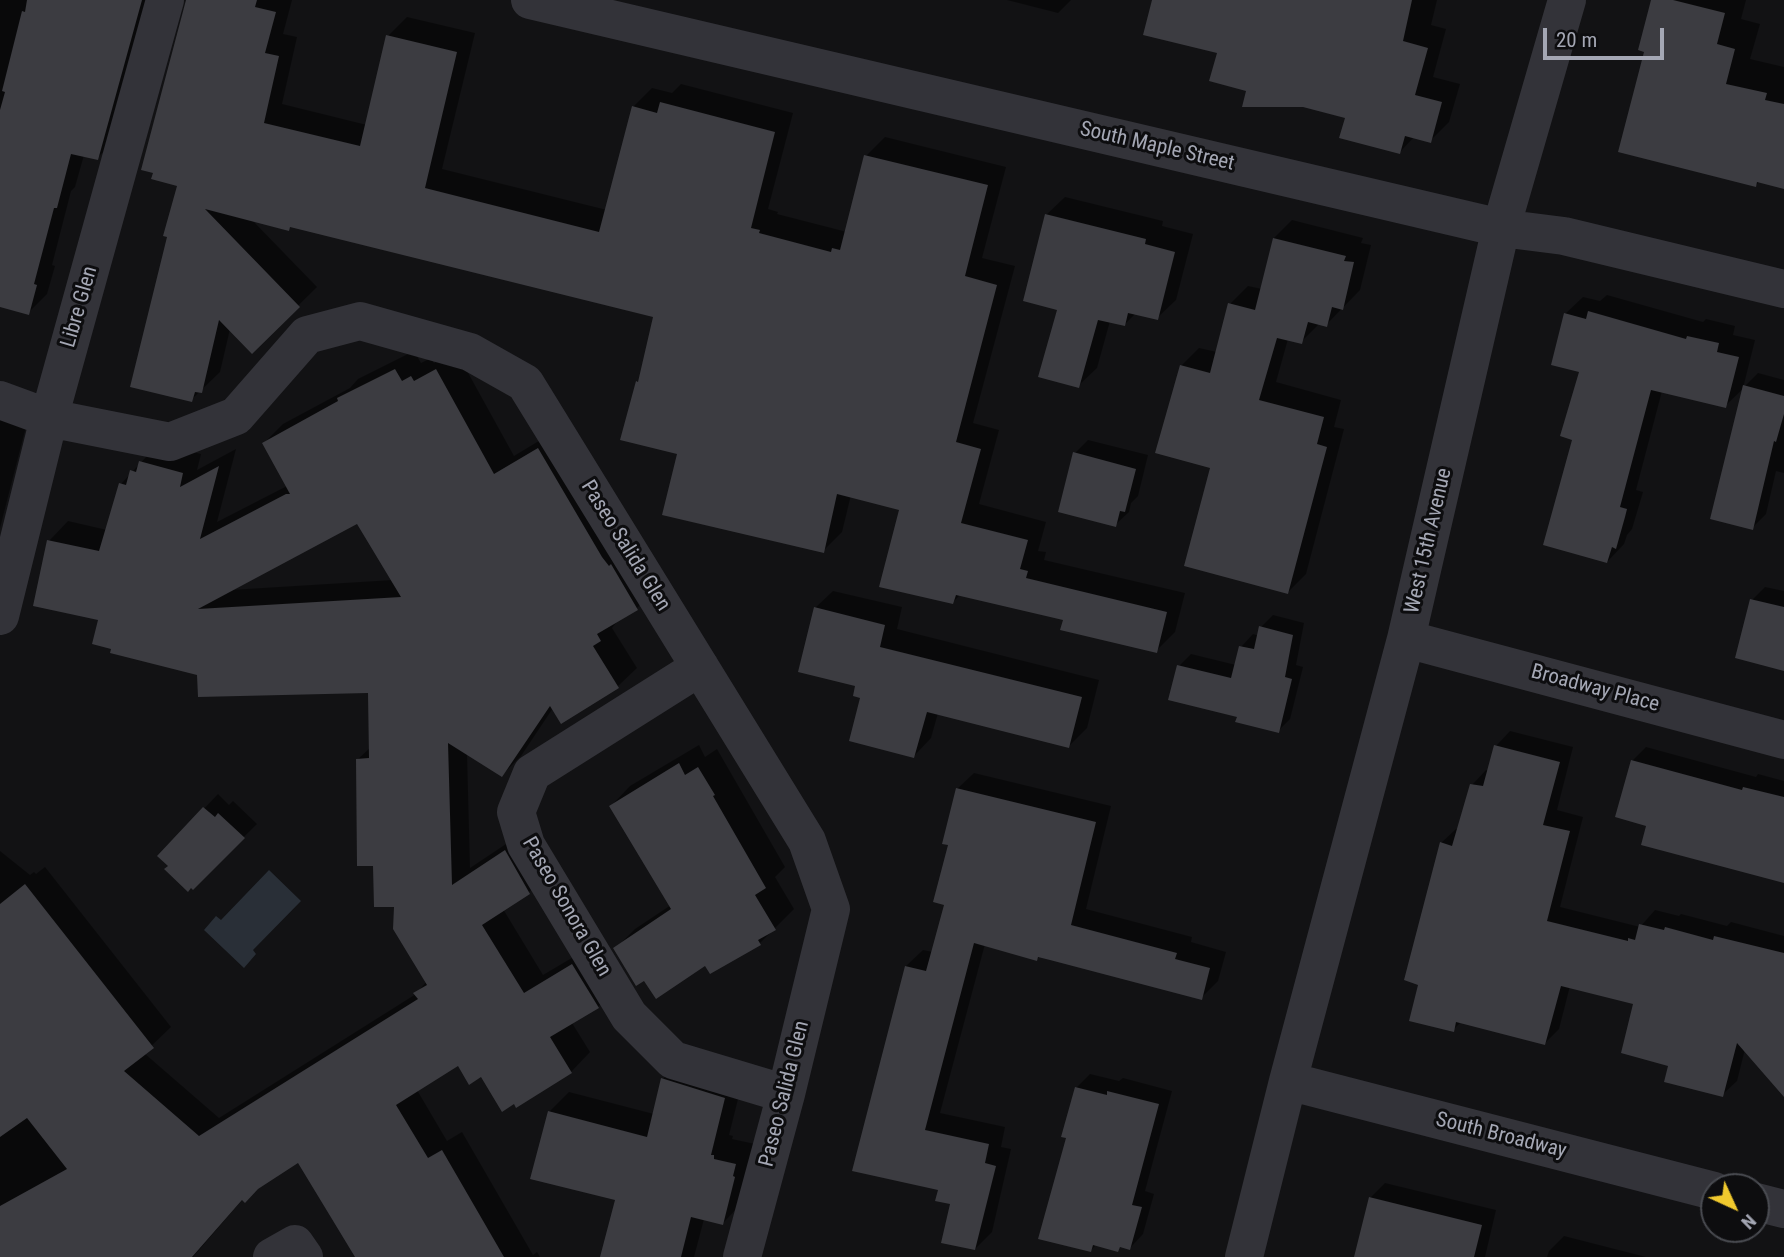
<!DOCTYPE html>
<style>
body{margin:0}
#map{position:relative;width:1784px;height:1257px;overflow:hidden;background:#121214;font-family:"Roboto Condensed",sans-serif}
canvas{display:block}
.north{position:absolute;left:1700px;top:1173px;width:70px;height:70px;box-sizing:border-box;background:#0d0d0f;border:2px solid #494b51;border-radius:50%;rotate:135deg;font-size:19px;font-weight:700;line-height:28px;text-align:center;color:#a4a7b4}
.north::after{content:'';display:block;margin:auto;width:24px;height:32px;background:#f0c92e;clip-path:polygon(50% 0,100% 100%,50% 72%,0 100%)}
.scale{position:absolute;left:1543px;top:28px;width:121px;height:32px;box-sizing:border-box;border:4px solid #a4a7b4;border-top:0;padding-left:9px;font-size:21px;line-height:24px;white-space:nowrap;color:#a4a7b4;-webkit-text-stroke:5px #0d0d0f;paint-order:stroke}
</style>
<div id="map">
<canvas width="1784" height="1257"></canvas>
<div class="north">N</div>
<div class="scale">20 m</div>
</div>
<script>
const context = document.querySelector('canvas').getContext('2d');
context.lineJoin = 'round';
function paint(path, color) {
  context.fillStyle = color;
  context.fill(path, 'evenodd');
}
function poly(rows) {
  const path = new Path2D();
  for (const r of rows) {
    path.moveTo(r[0], r[1]);
    for (let i = 2; i < r.length; i += 2) path.lineTo(r[i], r[i + 1]);
  }
  return path;
}
function trace(path, color, width, dash) {
  context.strokeStyle = color;
  context.lineWidth = width;
  context.lineCap = dash ? 'butt' : 'round';
  context.setLineDash(dash || []);
  context.stroke(path);
}
function drawText(font, color, halo, rows, align = 'center') {
  context.font = font + ' "Roboto Condensed",sans-serif';
  context.lineWidth = 6;
  context.setLineDash([]);
  context.textBaseline = 'middle';
  context.strokeStyle = halo;
  context.fillStyle = color;
  for (const [text, x, y, turn = 0] of rows) {
    context.save();
    context.translate(x, y);
    context.rotate((+turn || 0) * Math.PI / 180);
    context.textAlign = isNaN(turn) ? turn : align;
    if (halo) context.strokeText(text, 0, 0);
    context.fillText(text, 0, 0);
    context.restore();
  }
}
const water = poly([
 [269,870,301,901,253,950,256,954,244,968,204,930,216,916,221,920]
]);
const shadow = poly([
 [0,0,155,0,117,139,97,158,84,155,75,187,71,191,52,265,55,266,47,294,28,313,0,306],
 [187,0,292,0,283,34,297,37,282,104,367,125,388,36,407,17,475,33,442,169,607,210,633,107,652,88,672,93,681,84,793,113,768,209,778,212,777,214,847,232,866,156,885,137,1006,167,982,258,1015,266,973,423,999,430,979,504,1046,522,1038,551,1046,552,1044,560,1185,593,1175,632,1156,651,1065,619,961,594,953,602,901,509,851,495,842,532,823,551,679,453,637,382,640,380,655,316,292,225,288,229,252,220,317,287,252,351,230,329,220,372,191,400,179,185],
 [1007,0,1071,0,1058,13],
 [1154,0,1437,0,1431,25,1446,29,1433,77,1460,84,1449,122,1430,141,1414,137,1400,152,1347,117,1248,90,1220,52],
 [1652,0,1746,0,1741,19,1760,24,1750,59,1784,67,1784,187,1760,181,1755,186,1646,50],
 [1065,197,1163,221,1162,226,1193,234,1176,300,1157,318,1136,313,1125,324,1110,321,1097,368,1078,386,1060,308,1046,215],
 [1292,220,1363,238,1361,243,1371,245,1360,290,1326,325,1320,323,1301,342,1288,339,1276,382,1341,400,1334,427,1344,429,1306,574,1288,592,1212,467,1181,366,1199,348,1217,352,1230,304,1248,286,1262,289,1274,238],
 [1607,295,1703,322,1706,319,1735,326,1733,335,1755,340,1743,388,1758,373,1784,380,1784,473,1776,471,1766,514,1752,528,1745,387,1725,406,1662,391,1636,490,1643,492,1632,529,1627,535,1624,544,1607,562,1574,439,1581,371,1565,314,1583,297,1600,301],
 [414,351,421,363,431,358,434,363,456,351,514,456,557,430,656,589,637,608,619,619,612,628,637,668,617,687,553,708,521,756,502,775,467,753,470,868,524,832,548,873,529,892,503,909,543,975,592,946,617,988,598,1007,572,1023,590,1052,571,1072,482,1075,458,1064,417,1090,447,1141,462,1132,533,1255,537,1252,540,1257,357,1257,298,1161,243,1199,193,1257,0,1257,0,851,30,875,34,872,36,874,45,867,171,1027,144,1053,219,1118,416,994,427,981,396,905,374,864,357,760,371,747,369,691,199,674,100,618,49,541,68,521,107,530,121,484,159,443,201,454,197,470,236,449,217,522,287,486,264,443,283,424,350,388,358,379],
 [357,522,393,580,230,590],
 [0,404,30,411,0,528],
 [1088,440,1148,455,1138,496,1131,503,1129,512,1115,525,1075,453],
 [1765,587,1784,591,1784,669,1752,600],
 [833,591,902,607,897,629,1099,680,1087,728,1069,746,938,713,931,738,914,756,862,696,815,608],
 [1273,615,1304,623,1296,665,1303,667,1290,719,1278,731,1239,716,1179,666,1191,654,1236,665,1241,647,1253,634,1259,636,1261,627],
 [1510,731,1573,747,1557,810,1583,817,1560,907,1640,927,1655,910,1679,916,1681,914,1727,926,1731,922,1784,936,1784,1094,1745,1049,1737,1081,1722,1095,1670,1064,1635,1003,1570,986,1559,1029,1545,1043,1461,1022,1453,1030,1421,983,1441,843,1456,829,1459,829,1472,785,1486,770,1489,771,1496,746],
 [699,745,705,757,717,749,785,867,775,877,794,909,760,943,710,971,706,964,645,979,616,948,635,929,671,905,611,806,630,786],
 [1646,747,1756,777,1758,774,1784,781,1784,881,1649,825,1632,761],
 [974,773,1111,806,1086,909,1192,937,1191,942,1226,952,1218,981,1201,998,1040,956,1037,959,985,944,940,1113,1005,1127,1001,1147,1011,1149,992,1232,975,1249,952,1203,940,1188,854,1170,906,966,923,950,933,952,946,904,957,789],
 [218,794,229,805,233,801,257,824,193,887,159,856],
 [683,1059,743,1079,729,1135,733,1136,732,1139,755,1144,742,1203,723,1223,704,1219,694,1257,602,1257,617,1199,549,1112,569,1092,654,1114,663,1079],
 [1090,1074,1119,1081,1123,1078,1172,1091,1145,1191,1154,1194,1143,1234,1130,1248,1121,1246,1118,1250,1097,1244,1091,1250,1068,1137,1076,1088],
 [1385,1183,1496,1210,1485,1257,1356,1257,1370,1198],
 [1564,1236,1646,1257,1547,1257,1549,1251]
]);
const building = poly([
 [27,0,142,0,98,160,71,154,57,208,54,208,34,284,37,285,29,315,0,307,0,110,5,92,2,91,22,11,25,12],
 [186,0,257,0,255,7,276,12,265,53,279,56,264,123,360,146,386,35,457,52,425,188,599,232,632,106,657,113,660,102,775,132,751,228,760,230,759,233,831,252,832,248,840,250,864,155,988,185,965,276,997,285,956,442,981,449,961,523,1028,540,1020,569,1028,571,1026,578,1167,612,1157,653,1060,630,1063,620,956,595,953,604,879,587,899,510,837,494,824,553,662,515,677,454,620,440,636,381,638,382,653,317,290,227,289,231,205,209,300,307,252,354,219,320,202,393,195,392,192,402,130,387,167,237,163,236,177,186,151,179,153,173,141,170],
 [1152,0,1412,0,1403,41,1428,48,1415,95,1442,102,1431,143,1405,136,1400,154,1339,138,1345,118,1303,107,1242,107,1246,91,1209,81,1217,53,1143,35],
 [1651,0,1673,0,1725,13,1717,44,1735,49,1726,84,1767,93,1765,100,1784,104,1784,189,1757,182,1756,187,1618,152,1644,52,1638,50],
 [1045,214,1146,239,1145,244,1175,252,1158,320,1128,313,1125,326,1098,320,1079,388,1038,377,1057,310,1023,301],
 [1273,238,1346,256,1344,261,1354,262,1343,310,1332,307,1327,327,1308,322,1302,344,1277,338,1259,400,1324,417,1317,444,1327,447,1288,594,1184,566,1210,468,1155,453,1180,365,1210,373,1228,303,1255,310],
 [1588,311,1686,339,1687,336,1719,343,1717,352,1739,357,1726,408,1651,390,1620,507,1627,509,1625,517,1616,549,1612,547,1607,563,1543,545,1572,440,1560,436,1579,372,1551,365,1564,313,1586,319],
 [395,369,402,381,411,376,414,381,436,369,494,474,538,448,602,557,609,566,611,564,638,610,597,634,601,641,593,646,619,688,561,724,550,706,502,777,448,743,452,885,505,850,530,894,482,925,524,993,572,964,599,1008,550,1037,572,1073,516,1108,514,1104,502,1112,481,1077,469,1085,458,1066,396,1105,428,1158,442,1150,504,1257,355,1257,298,1163,258,1189,245,1203,242,1200,192,1257,0,1257,0,1206,67,1169,27,1118,0,1137,0,904,25,884,154,1048,124,1071,199,1136,418,999,413,993,427,985,393,929,394,907,374,907,373,866,357,866,356,759,369,758,368,693,198,697,197,675,110,653,111,649,92,644,98,620,33,606,47,540,99,551,119,483,126,485,130,470,136,472,139,461,183,473,180,487,219,466,200,539,286,494,290,494,262,443,338,401,337,398],
 [357,524,401,597,198,609],
 [1743,385,1784,396,1784,414,1776,442,1774,441,1753,530,1710,519],
 [1073,452,1136,469,1125,512,1120,511,1116,527,1058,512],
 [1750,599,1784,607,1784,671,1735,658],
 [814,607,885,625,880,647,1082,697,1069,748,927,712,914,758,849,741,860,698,853,696,855,686,798,672],
 [1259,626,1293,635,1285,677,1292,679,1279,733,1235,722,1237,717,1168,700,1177,665,1231,678,1239,646,1254,649],
 [1494,745,1560,762,1543,825,1570,831,1547,921,1628,941,1628,938,1635,940,1639,924,1664,930,1665,927,1713,940,1714,936,1784,953,1784,1097,1737,1043,1723,1097,1664,1082,1668,1066,1621,1053,1633,1004,1561,986,1545,1045,1456,1022,1454,1032,1409,1021,1418,985,1404,980,1440,842,1452,846,1470,784,1483,786],
 [1631,760,1742,790,1743,787,1784,797,1784,883,1641,845,1646,826,1615,817],
 [679,763,685,775,698,767,715,795,713,796,766,888,755,895,776,930,758,940,761,945,710,974,705,966,656,999,644,981,636,986,613,948,671,909,609,806],
 [956,788,1096,822,1071,925,1177,953,1175,959,1210,968,1202,1000,1050,960,1038,957,1037,961,974,943,925,1130,989,1144,985,1163,996,1166,975,1250,941,1243,950,1204,935,1201,938,1190,852,1171,905,966,926,971,944,905,933,902,948,845,942,844],
 [203,807,215,817,218,813,245,838,193,890,191,888,188,892,164,869,168,866,157,856],
 [661,1078,725,1098,711,1155,714,1155,714,1159,736,1164,733,1176,735,1177,723,1225,691,1217,681,1257,600,1257,615,1200,530,1179,548,1111,647,1137],
 [1075,1087,1107,1095,1107,1091,1159,1104,1132,1205,1142,1207,1130,1250,1120,1247,1118,1252,1093,1245,1091,1252,1038,1239,1066,1138,1061,1137],
 [1369,1197,1482,1225,1474,1257,1354,1257]
]);
const minor = poly([
 [530,0,1501,228,1564,236,1784,289],
 [0,400,49,418,170,442,236,416,307,335,360,321,470,352,525,383,807,841,831,909,786,1094,742,1257],
 [0,616,49,418,165,0],
 [1406,639,1784,740],
 [700,667,532,773,516,812,526,845,629,1016,673,1060,786,1094],
 [1288,1081,1714,1191],
 [1756,1202,1784,1209],
 [272,1257,295,1244,304,1257],
 [1244,1257,1288,1081,1406,639,1501,228,1567,0]
]);
const streetNames = [
 ["South Maple Street",1157,147,13],
 ["Libre Glen",80,307,-74],
 ["West 15th Avenue",1429,541,-77],
 ["Paseo Salida Glen",625,546,58],
 ["Broadway Place",1595,689,15],
 ["Paseo Sonora Glen",566,907,60],
 ["Paseo Salida Glen",785,1094,-76],
 ["South Broadway",1501,1136,14]
];
paint(water, '#292f37');
paint(shadow, '#0007');
paint(building, '#3c3c41');
trace(minor, '#333339', 38);
drawText('21px', '#a4a7b4', '#0d0d0f', streetNames);
</script>
